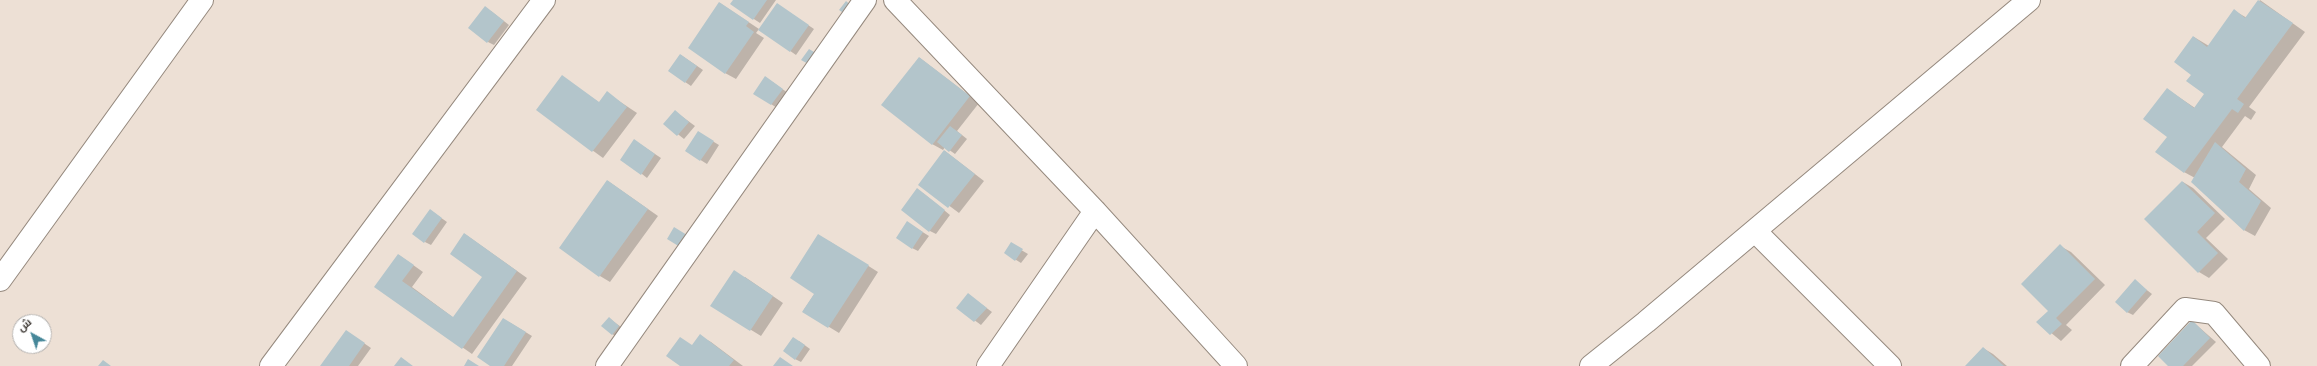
<!DOCTYPE html>
<meta charset="utf-8">
<style>
body{margin:0}
#map{position:relative;width:2317px;height:366px;overflow:hidden;background:#ede0d5;font-family:"Source Serif 4",Cairo,serif}
canvas{display:block}
.north{position:absolute;left:12px;top:314px;width:40px;height:40px;box-sizing:border-box;background:#fff;border:1px solid #b3b1af;border-radius:50%;rotate:320deg;font-size:11px;font-weight:700;line-height:16px;text-align:center;color:#413c37}
.north::after{content:'';display:block;margin:auto;width:14px;height:18px;background:#468799;clip-path:polygon(50% 0,100% 100%,50% 72%,0 100%)}
</style>
<div id="map">
<canvas width="2317" height="366"></canvas>
<div class="north">ش</div>
</div>
<script>
const context = document.querySelector('canvas').getContext('2d');
context.lineJoin = 'round';
function paint(path, color) {
  context.fillStyle = color;
  context.fill(path, 'evenodd');
}
function poly(rows) {
  const path = new Path2D();
  for (const r of rows) {
    path.moveTo(r[0], r[1]);
    for (let i = 2; i < r.length; i += 2) path.lineTo(r[i], r[i + 1]);
  }
  return path;
}
function trace(path, color, width, dash) {
  context.strokeStyle = color;
  context.lineWidth = width;
  context.lineCap = dash ? 'butt' : 'round';
  context.setLineDash(dash || []);
  context.stroke(path);
}
const shadow = poly([
 [734,0,776,0,760,23,731,4],
 [2260,0,2305,32,2249,107,2256,112,2251,120,2245,116,2222,147,2256,175,2249,189,2271,208,2255,236,2244,230,2195,178,2184,172,2168,137,2167,89,2195,108,2206,94,2192,74,2194,37,2209,46,2235,11,2247,18],
 [720,3,759,29,756,33,764,38,736,79,725,73],
 [783,8,814,29,796,55,760,30],
 [491,11,509,25,494,45,488,42],
 [681,55,703,70,691,86,669,71],
 [920,58,979,103,957,131,967,139,955,154,945,147,943,150,932,144],
 [562,77,600,103,607,93,637,113,603,158,537,110],
 [771,81,788,93,777,108,771,104],
 [676,112,695,126,684,139,665,124],
 [704,136,719,145,707,164,686,151],
 [640,144,661,158,647,178,642,174],
 [945,151,984,181,959,213,920,184],
 [608,181,658,216,610,282,600,276],
 [2183,182,2193,188,2225,219,2206,238,2228,259,2209,278,2199,272,2145,219],
 [923,193,950,215,936,234,930,231],
 [430,210,447,222,431,245,425,242],
 [913,226,929,236,918,251,912,248],
 [465,234,527,278,472,354,376,287,399,255,423,272,412,287,454,318,484,277],
 [829,241,878,272,839,333,803,311,815,293],
 [1011,244,1028,254,1021,263,1005,253],
 [2060,246,2071,252,2105,285,2066,325,2072,330,2061,341,2038,322,2050,311],
 [745,277,783,303,761,336,712,306],
 [2135,281,2152,294,2133,315,2127,312],
 [969,295,992,312,981,325,958,308],
 [609,318,625,330,618,337,612,334],
 [2192,321,2216,342,2192,366,2170,366],
 [509,322,532,336,512,366,492,366],
 [352,335,371,348,358,366,321,366],
 [700,336,711,342,743,366,682,366],
 [799,341,810,349,801,362,795,359],
 [1983,348,1993,354,2007,366,1966,366]
]);
const building = poly([
 [733,0,767,0,753,20,730,4],
 [2258,0,2293,23,2237,99,2244,104,2238,113,2232,109,2184,173,2155,152,2167,137,2143,119,2167,88,2194,108,2204,94,2186,81,2191,75,2174,62,2193,36,2207,47,2234,9,2245,18],
 [846,1,854,8,848,16,839,10],
 [719,2,749,22,746,26,754,32,725,74,688,48],
 [777,3,809,25,790,52,758,30],
 [485,6,504,21,487,43,468,28],
 [809,49,819,55,812,66,801,60],
 [680,54,697,66,685,83,668,71],
 [919,57,970,96,932,145,881,105],
 [562,75,599,102,607,91,627,107,592,152,536,110],
 [765,76,783,89,771,105,753,94],
 [675,110,689,122,677,136,663,124],
 [950,126,962,135,949,152,937,142],
 [698,131,714,141,700,161,685,151],
 [634,139,655,154,641,175,620,160],
 [2215,142,2246,169,2239,182,2261,201,2244,231,2191,182],
 [944,150,975,174,948,208,918,185],
 [607,180,648,209,599,277,559,248],
 [2182,181,2215,213,2197,232,2218,253,2198,273,2144,219],
 [917,188,945,210,929,232,901,210],
 [430,209,442,218,424,243,412,234],
 [907,221,923,232,912,249,896,238],
 [674,227,687,235,680,247,667,239],
 [464,233,517,271,462,349,374,287,398,254,414,265,402,281,453,317,482,277,450,254],
 [818,234,869,265,828,328,802,312,814,294,790,278],
 [1011,242,1023,249,1015,261,1004,253],
 [2060,244,2095,279,2056,318,2062,324,2050,335,2036,322,2048,311,2021,284],
 [734,270,773,296,750,331,710,306],
 [2135,279,2147,290,2127,313,2115,302],
 [968,293,987,308,974,322,956,308],
 [609,317,619,326,612,335,601,326],
 [503,318,526,332,504,366,490,366,477,357],
 [2192,320,2210,338,2183,366,2168,366,2158,356],
 [346,330,365,343,349,366,320,366],
 [700,334,734,360,729,366,680,366,666,356,680,337,692,345],
 [793,337,805,345,795,360,783,351],
 [1983,347,2004,366,1965,366],
 [401,357,413,366,394,366],
 [780,357,793,366,773,366],
 [468,359,479,366,464,366],
 [103,360,111,366,98,366]
]);
const street = poly([
 [895,0,1095,211,1236,366],
 [1755,231,1890,366],
 [0,280,202,0],
 [271,366,544,0],
 [607,366,865,0],
 [988,366,1095,211],
 [1591,366,1646,322,2029,0],
 [2132,366,2185,309,2214,313,2259,366]
]);
paint(shadow, '#0003');
paint(building, '#b3c5cb');
trace(street, '#95897e', 24);
trace(street, '#fff', 22);
</script>
